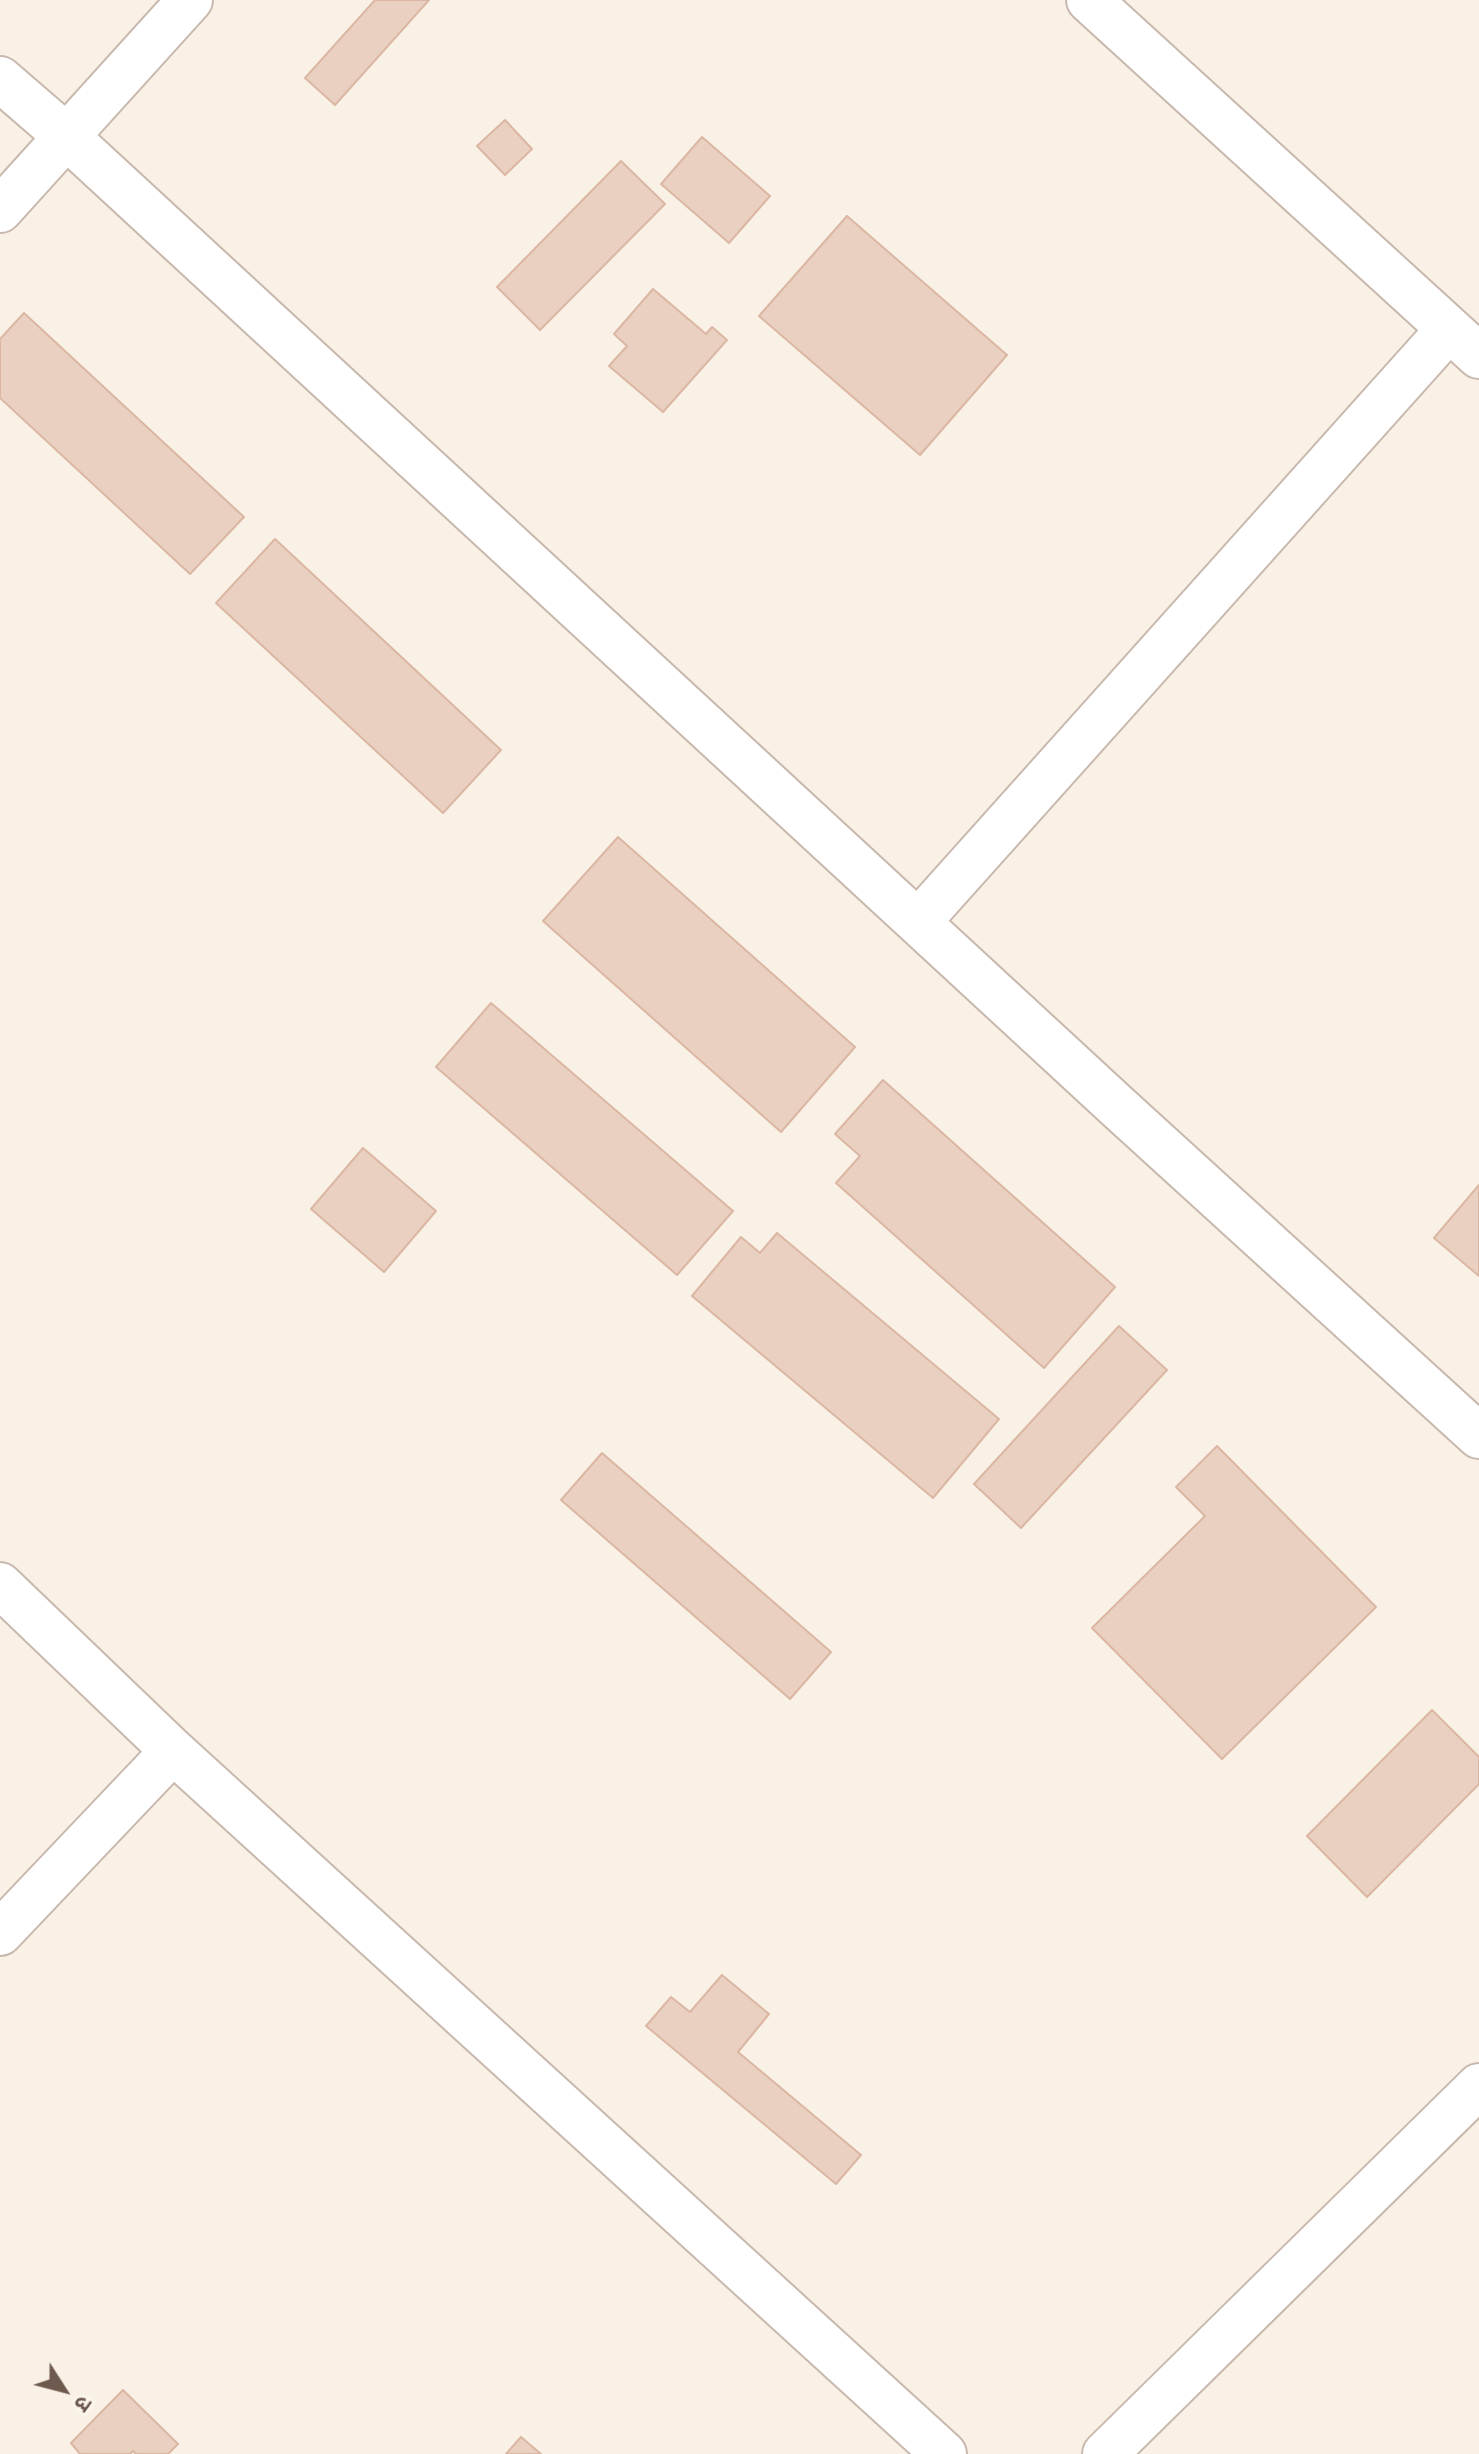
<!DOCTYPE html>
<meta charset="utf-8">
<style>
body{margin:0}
#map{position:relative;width:1479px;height:2454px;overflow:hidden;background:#f9f1e5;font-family:Jost,"Noto Sans Devanagari",sans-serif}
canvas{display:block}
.north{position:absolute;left:24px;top:2350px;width:80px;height:80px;-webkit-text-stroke:6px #fcf5eb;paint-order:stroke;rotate:126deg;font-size:22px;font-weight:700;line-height:32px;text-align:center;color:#6e594e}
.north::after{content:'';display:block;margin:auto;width:28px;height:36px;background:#6e594e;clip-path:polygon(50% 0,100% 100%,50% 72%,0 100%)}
</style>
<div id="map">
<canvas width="1479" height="2454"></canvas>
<div class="north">उ</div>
</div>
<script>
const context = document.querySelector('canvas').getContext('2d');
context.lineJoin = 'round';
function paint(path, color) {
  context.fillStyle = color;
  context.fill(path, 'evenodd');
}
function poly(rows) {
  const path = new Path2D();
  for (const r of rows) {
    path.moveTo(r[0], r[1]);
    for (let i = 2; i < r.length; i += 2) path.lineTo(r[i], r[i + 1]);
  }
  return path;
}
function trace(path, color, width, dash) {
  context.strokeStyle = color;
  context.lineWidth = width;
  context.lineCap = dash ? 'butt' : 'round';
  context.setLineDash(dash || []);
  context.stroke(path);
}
const building = poly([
 [375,0,429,0,335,105,305,78,375,0],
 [505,120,532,149,505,175,477,146,505,120],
 [702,137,770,196,729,243,661,184,702,137],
 [621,161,665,204,540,330,497,287,621,161],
 [847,216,1007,355,920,455,759,316,847,216],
 [653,289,706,334,712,327,727,340,663,412,609,366,627,346,614,334,653,289],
 [24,313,244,517,190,574,0,398,0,339,24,313],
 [275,539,501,750,443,813,216,603,275,539],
 [618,837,855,1047,781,1132,543,921,618,837],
 [491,1003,733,1211,677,1275,436,1067,491,1003],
 [883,1080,1115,1287,1044,1368,836,1183,860,1156,835,1134,883,1080],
 [363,1148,436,1211,384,1272,311,1209,363,1148],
 [1479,1185,1479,1276,1434,1238,1479,1185],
 [777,1233,999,1419,933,1498,692,1296,741,1237,760,1253,777,1233],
 [1119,1326,1167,1370,1021,1528,974,1484,1119,1326],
 [1217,1446,1376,1607,1222,1759,1092,1628,1205,1516,1176,1487,1217,1446],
 [602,1453,831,1652,790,1699,561,1500,602,1453],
 [1432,1710,1479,1757,1479,1784,1367,1897,1307,1836,1432,1710],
 [722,1975,769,2014,738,2052,861,2155,836,2184,646,2026,671,1997,690,2012,722,1975],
 [123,2390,178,2444,168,2454,136,2454,133,2451,130,2454,80,2454,71,2443,123,2390],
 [521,2437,541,2454,506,2454,521,2437]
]);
const minor = poly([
 [1089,0,1479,356],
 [0,79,66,136,1119,1108,1479,1436],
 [0,210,190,0],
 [918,922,1449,329],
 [0,1585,173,1751,944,2454],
 [0,1933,173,1751],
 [1105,2454,1479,2086]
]);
paint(building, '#ead0c0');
trace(building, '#dbb7a3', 2);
trace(minor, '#c8b8ad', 48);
trace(minor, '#fff', 44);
</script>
